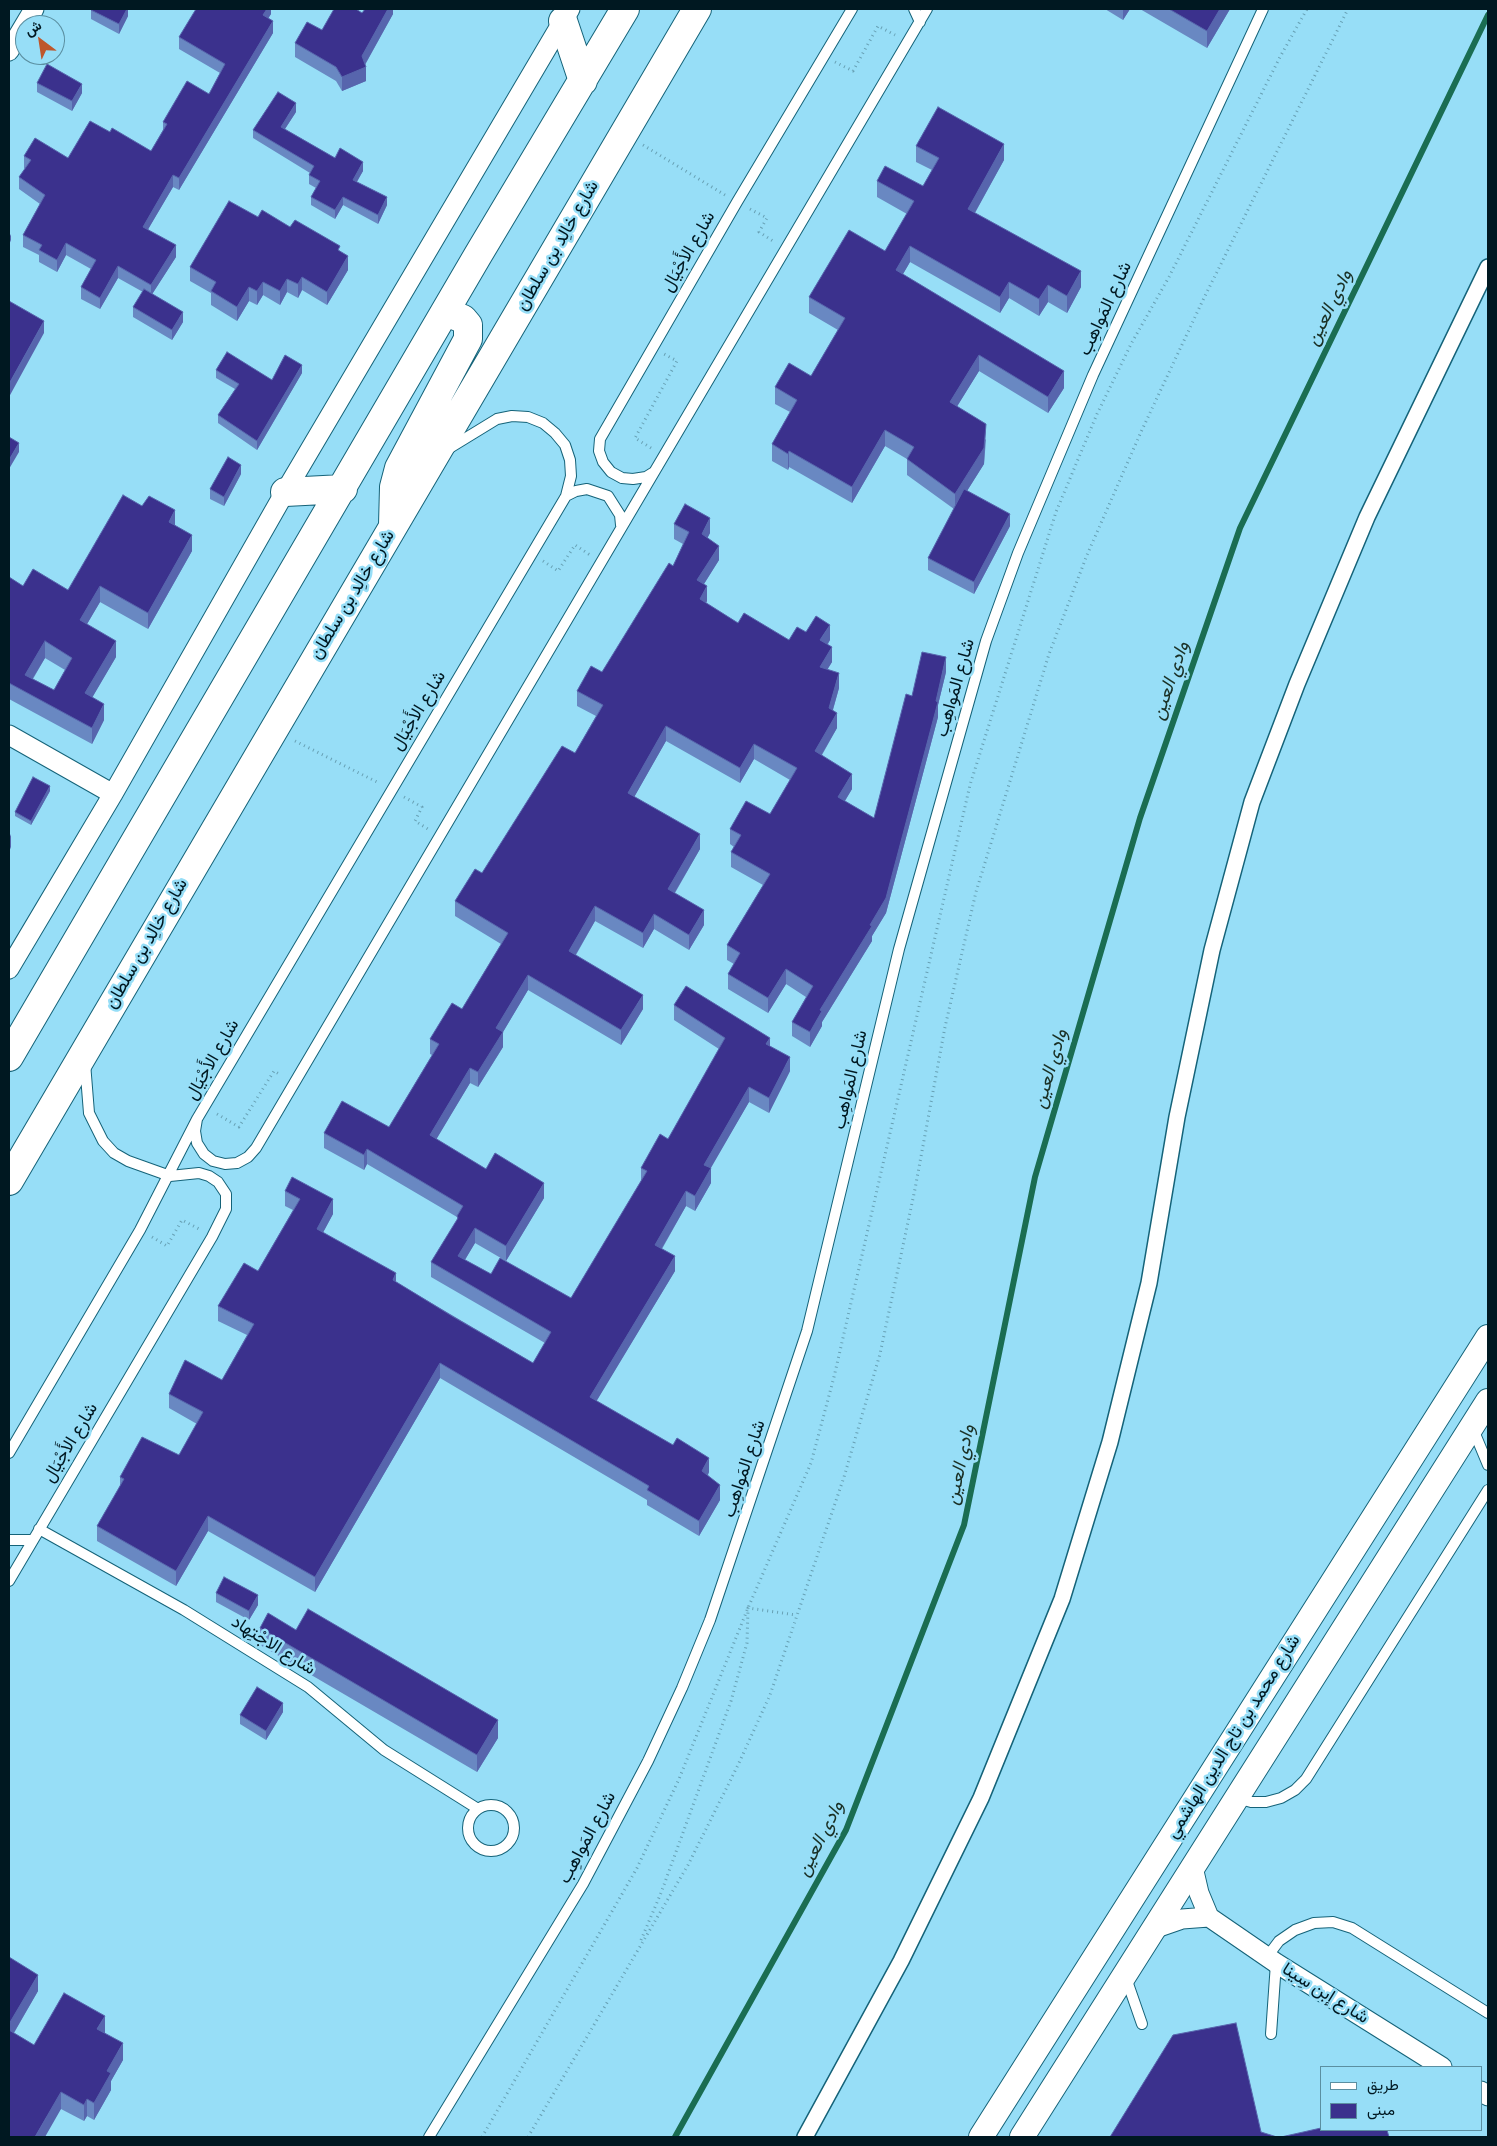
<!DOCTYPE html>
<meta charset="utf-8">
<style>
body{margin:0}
#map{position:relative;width:1497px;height:2146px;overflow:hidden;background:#97def7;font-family:"Titillium Web",Vazirmatn,sans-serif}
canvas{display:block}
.frame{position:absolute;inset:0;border:10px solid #001821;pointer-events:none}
.legend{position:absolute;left:1320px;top:2066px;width:162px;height:65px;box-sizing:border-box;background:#97def7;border:1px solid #5b8fa1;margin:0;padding:6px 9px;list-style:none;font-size:15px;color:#001821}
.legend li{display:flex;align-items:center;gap:10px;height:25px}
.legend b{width:25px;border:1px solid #5b8fa1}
.north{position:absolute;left:15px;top:15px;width:50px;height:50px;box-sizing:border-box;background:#97def7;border:1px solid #5b8fa1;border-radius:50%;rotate:329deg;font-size:14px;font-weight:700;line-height:20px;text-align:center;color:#001821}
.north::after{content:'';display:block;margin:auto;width:18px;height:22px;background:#be572c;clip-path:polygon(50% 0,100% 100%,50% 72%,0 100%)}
</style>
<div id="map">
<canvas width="1497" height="2146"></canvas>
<div class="frame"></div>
<ul class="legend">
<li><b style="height:6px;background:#fff"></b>طريق</li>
<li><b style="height:14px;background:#3b318d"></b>مبنى</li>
</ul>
<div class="north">ش</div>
</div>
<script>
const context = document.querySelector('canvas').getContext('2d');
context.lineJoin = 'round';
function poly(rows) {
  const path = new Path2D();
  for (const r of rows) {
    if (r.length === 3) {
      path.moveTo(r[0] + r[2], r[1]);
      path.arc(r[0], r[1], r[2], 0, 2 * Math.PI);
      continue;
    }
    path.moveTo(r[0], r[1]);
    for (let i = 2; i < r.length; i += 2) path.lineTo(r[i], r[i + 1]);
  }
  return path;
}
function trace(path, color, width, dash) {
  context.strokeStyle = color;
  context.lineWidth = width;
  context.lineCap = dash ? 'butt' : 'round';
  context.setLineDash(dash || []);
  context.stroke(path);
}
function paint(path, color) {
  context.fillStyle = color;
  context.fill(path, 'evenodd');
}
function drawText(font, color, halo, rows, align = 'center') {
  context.font = font + ' "Titillium Web",Vazirmatn,sans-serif';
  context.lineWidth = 5;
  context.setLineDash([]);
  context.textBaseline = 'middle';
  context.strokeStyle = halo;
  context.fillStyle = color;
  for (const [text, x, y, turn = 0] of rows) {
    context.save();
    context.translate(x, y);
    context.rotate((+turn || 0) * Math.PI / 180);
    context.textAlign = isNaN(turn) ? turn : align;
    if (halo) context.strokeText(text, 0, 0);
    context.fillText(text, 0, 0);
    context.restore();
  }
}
const stream = poly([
 [675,2137,846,1830,964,1525,1035,1177,1140,818,1240,528,1488,15]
]);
const path = poly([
 [835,62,853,71,878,26,895,35],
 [643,145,725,195],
 [750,209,767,218,759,232,773,241],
 [651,448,635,438,677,361,664,354],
 [543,561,558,571,575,545,590,555],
 [295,741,379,783],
 [404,797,422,807,415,821,428,829],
 [217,1114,239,1127,274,1071,281,1075],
 [152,1237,167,1246,182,1220,201,1230],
 [641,1940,661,1893,731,1701,747,1643,748,1608,796,1615],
 [482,2137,637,1868,679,1779,748,1608,811,1463,834,1377,970,785,1056,512,1097,414,1131,344,1169,277,1280,57,1307,9],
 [528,2137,688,1865,738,1765,770,1695,844,1477,880,1354,915,1189,945,1027,976,892,1049,654,1087,555,1141,432,1203,300,1348,9]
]);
const service = poly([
 [914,9,920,22],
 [654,472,646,477,633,479,622,478,611,472,603,462,599,451,600,439,737,202,852,9],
 [566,496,576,491,587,489,608,496,620,515,621,525],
 [197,1119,195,1131,197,1143,204,1154,213,1161,225,1164,237,1163,248,1157,256,1148,927,9],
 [1473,1429,1488,1465],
 [9,1453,140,1230,197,1119,566,496,571,476,570,460,565,445,555,433,543,423,528,417,512,416,497,419,448,449],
 [39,1529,184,1610,308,1687,384,1750,478,1809],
 [9,1540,32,1540],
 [9,1581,212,1237,226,1209,226,1194,218,1182,209,1176,199,1173,170,1176,128,1161,114,1153,103,1141,89,1113,85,1063],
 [1237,1798,1251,1802,1266,1802,1281,1798,1295,1790,1306,1779,1488,1490],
 [491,1828,23],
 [1267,1957,1279,1941,1295,1930,1314,1923,1333,1922,1352,1928,1488,2013],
 [1126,1978,1142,2024],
 [1271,2034,1276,1963],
 [429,2137,583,1884,648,1761,682,1688,710,1620,807,1331,899,949,986,641,1018,553,1093,375,1263,9]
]);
const pedestrian = poly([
 [805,2137,901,1961,981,1798,1062,1599,1110,1442,1149,1283,1177,1117,1212,950,1252,802,1297,684,1367,517,1488,267]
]);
const minor = poly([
 [9,51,34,9],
 [9,735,113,794],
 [9,969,113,794,285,492,570,9],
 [1193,1867,1199,1893,1209,1917,1276,1963,1442,2067],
 [1156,1928,1182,1919,1209,1917],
 [1481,2091,1488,2096]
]);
const tertiary = poly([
 [981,2137,1488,1337],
 [1022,2137,1488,1401]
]);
const primary = poly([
 [563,21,583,81],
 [285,492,343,489],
 [393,525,394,487,399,468,468,339,468,325,463,319,446,312],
 [9,1057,478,255,625,9],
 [9,1181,697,9]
]);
const wall = poly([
 [128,9,128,16,119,34,91,19,91,10],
 [271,9,271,14,268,18,273,33,179,190,173,187,148,229,176,257,152,294,183,322,172,340,133,317,133,307,143,292,118,278,100,309,81,299,81,287,91,269,66,255,57,272,39,262,39,255,23,247,23,235,40,204,19,189,19,177,25,169,24,168,24,156,68,158,110,132,151,151,163,130,163,122,209,94,220,73,179,49,179,37],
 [393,9,393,14,365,65,366,81,342,91,336,81,295,57,295,43,322,30,362,13],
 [1105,9,1130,9,1123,20],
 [1140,9,1230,9,1207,48],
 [37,83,82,93,72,111,37,92],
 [296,112,285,129,335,158,363,171,356,182,387,205,378,224,343,205,335,219,311,205,311,197,316,188,309,184,309,175,310,173,253,138,253,130],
 [916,146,1004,160,975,213,1081,287,1067,313,1048,302,1039,316,1009,298,1000,313,910,262,903,274,1064,388,1048,413,979,371,957,406,986,440,984,464,967,491,1010,526,974,594,928,570,928,558,954,509,907,475,907,459,885,446,852,503,789,467,788,470,772,461,772,444,790,412,775,404,775,387,811,376,838,330,809,313,809,297,885,251,907,214,877,197,877,181,923,186,932,170,916,162],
 [258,217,290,227,340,251,348,270,327,305,302,290,298,298,287,292,280,305,263,295,257,305,249,301,237,321,211,305,211,293,190,281,190,267],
 [216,370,272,380,302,373,257,450,218,423,218,415,235,389,216,378],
 [241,474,224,506,210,499,210,489],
 [674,524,710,533,707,538,719,560,704,584,707,601,706,603,738,623,789,640,806,632,830,640,828,644,832,662,827,669,839,688,833,710,837,728,822,755,852,789,845,801,874,818,912,696,946,672,938,705,938,717,886,913,872,936,872,941,822,1022,822,1026,810,1047,792,1036,792,1022,806,997,786,984,768,1013,728,989,728,974,734,964,727,960,727,945,763,885,731,867,731,852,734,847,730,844,730,829,770,814,790,780,754,759,740,783,666,741,634,797,700,849,675,893,704,925,689,950,654,929,643,948,595,921,576,955,643,1009,621,1045,528,990,503,1032,503,1047,478,1087,470,1083,436,1139,486,1169,544,1198,506,1261,475,1243,465,1260,491,1274,571,1298,641,1181,641,1168,668,1139,719,1049,674,1020,674,1005,770,1046,790,1071,769,1113,749,1102,710,1168,711,1183,695,1211,686,1206,662,1249,675,1271,596,1401,709,1472,708,1475,720,1500,699,1536,647,1505,647,1500,440,1378,315,1592,208,1531,176,1586,97,1541,97,1526,120,1486,120,1477,179,1455,197,1424,169,1408,169,1394,222,1380,247,1335,218,1321,218,1306,258,1271,293,1210,285,1206,285,1191,333,1214,323,1232,396,1282,533,1363,545,1343,431,1277,431,1262,457,1220,457,1217,367,1164,364,1170,324,1148,324,1133,389,1127,432,1055,430,1054,430,1039,462,1009,501,944,455,916,455,901,482,873,575,753,596,716,577,706,577,691,602,672,673,566,683,544,674,539],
 [175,525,192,551,148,629,100,602,87,624,116,657,92,697,104,720,92,744,9,699,9,577,23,586,68,590],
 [45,658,65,670,54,690,33,679],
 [50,791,31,825,15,816,15,812],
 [216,1593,258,1605,249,1620,216,1602],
 [260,1628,498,1738,477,1772,260,1645],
 [283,1712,266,1740,240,1724,240,1715],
 [9,1957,38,1991,14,2033,34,2045,105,2033,123,2060,111,2081,111,2090,94,2120,87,2116,84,2121,61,2109,9,2137]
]);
const shadedWall = poly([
 [127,9,128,9,128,16,119,34,119,24],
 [267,9,271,9,271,14,263,27,263,15],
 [388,9,393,9,393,14,363,68,366,67,366,81,342,91,342,77,362,56],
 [1123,9,1130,9,1123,20],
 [1220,9,1230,9,1207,48,1207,31],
 [273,21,273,33,179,190,179,178],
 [82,84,82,93,72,111,72,101],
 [296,103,296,112,281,135,281,127],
 [1004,144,1004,160,968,225,968,209],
 [363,162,363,171,353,189,353,180],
 [173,175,173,187,143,238,143,227],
 [343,197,343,205,335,219,335,210],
 [387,197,387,205,378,224,378,215],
 [11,234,11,240,9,245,9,238],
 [66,243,66,255,57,272,57,260],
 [176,245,176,257,151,296,151,285],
 [910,246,910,262,896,286,896,270],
 [348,256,348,270,327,305,327,292],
 [118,266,118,278,100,309,100,298],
 [1081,271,1081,287,1067,313,1067,296],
 [302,277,302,290,298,298,298,284],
 [287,279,287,292,280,305,280,291],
 [263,282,263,295,257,305,257,291],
 [1009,282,1009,298,1000,313,1000,297],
 [1048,285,1048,302,1039,316,1039,299],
 [249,287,249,301,237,321,237,307],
 [183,312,183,322,172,340,172,330],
 [44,321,44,333,9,397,9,384],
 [979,355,979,371,950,418,950,402],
 [302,365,302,373,257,450,257,441],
 [1064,371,1064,388,1048,413,1048,397],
 [986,424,984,464,955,510,955,494],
 [885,430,885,446,852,503,852,487],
 [19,443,19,452,9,469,9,460],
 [789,451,789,467,788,470,788,454],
 [241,465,241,474,224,506,224,497],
 [175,510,175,527,169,522],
 [1010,514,1010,526,974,594,974,582],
 [710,518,710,533,702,549,702,534],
 [192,535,192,551,148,629,148,613],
 [10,538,10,548,9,551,9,541],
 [719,546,719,560,697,595,697,580],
 [100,586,100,602,80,636,80,620],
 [707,586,707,601,700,614,700,599],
 [830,625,830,640,820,655,820,640],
 [45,641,45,658,25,691,25,675],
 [116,641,116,657,85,710,85,693],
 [832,647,832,662,820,682,820,667],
 [946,657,946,672,938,705,938,717,886,913,872,936,872,941,822,1022,822,1026,810,1047,810,1032,820,1010,936,701],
 [839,673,839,688,829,723,829,708],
 [104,704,104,720,92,744,92,728],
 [837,713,837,728,815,766,815,751],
 [666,726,666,741,628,808,628,793],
 [754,744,754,759,740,783,740,768],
 [852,774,852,789,838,812,838,797],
 [50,786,50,791,31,825,31,821],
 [11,834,11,847,9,852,9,839],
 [700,834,700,849,668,904,668,889],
 [595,906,595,921,569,966,569,951],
 [704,910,704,925,689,950,689,935],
 [654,914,654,929,643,948,643,933],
 [786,969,786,984,768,1013,768,998],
 [528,975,528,990,503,1032,503,1047,478,1087,478,1072,496,1028],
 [643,995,643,1009,621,1045,621,1030],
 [770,1038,770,1053,766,1044],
 [790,1057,790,1071,769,1113,769,1098],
 [470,1068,470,1083,430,1150,430,1135],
 [749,1087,749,1102,704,1180,704,1165],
 [367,1149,367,1164,364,1170,364,1155],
 [711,1168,711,1183,695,1211,695,1196],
 [544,1183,544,1198,506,1261,506,1246],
 [686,1191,686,1206,655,1260,655,1245],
 [333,1199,333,1214,317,1244,317,1229],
 [475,1228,475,1243,458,1271,458,1256],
 [675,1256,675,1271,590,1412,590,1397],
 [396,1273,396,1288,393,1280],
 [440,1363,440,1378,315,1592,315,1577],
 [709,1458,709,1472,702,1486,702,1471],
 [720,1485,720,1500,699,1536,699,1521],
 [208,1516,208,1531,176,1586,176,1571],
 [258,1595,258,1605,249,1620,249,1611],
 [283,1703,283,1712,266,1740,266,1731],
 [498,1720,498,1738,477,1772,477,1755],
 [38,1975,38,1991,9,2041,9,2024],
 [105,2016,105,2033,97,2046,97,2029],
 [123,2043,123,2060,111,2081,111,2090,94,2120,94,2103,107,2071],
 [61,2092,61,2109,45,2137,35,2137],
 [87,2099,87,2116,84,2121,84,2105]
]);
const building = poly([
 [91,9,127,9,119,24,91,10,91,9],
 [196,9,267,9,263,15,273,21,179,178,173,175,143,227,176,245,151,285,118,266,100,298,81,287,96,260,66,243,57,260,39,250,42,245,23,235,45,195,19,177,31,160,24,156,35,138,68,158,90,121,110,132,112,128,151,151,167,124,163,122,187,81,209,94,225,64,179,37,196,9],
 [334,9,356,9,362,13,365,9,388,9,362,56,366,67,342,77,336,67,295,43,307,22,322,30,334,9],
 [1169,9,1220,9,1207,31,1169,9],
 [47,64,82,84,72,101,37,83,47,64],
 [278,92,296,103,281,127,335,158,340,148,363,162,353,180,387,197,378,215,343,197,335,210,311,197,320,181,309,175,314,166,253,130,278,92],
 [938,107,1004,144,968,209,1081,271,1067,296,1048,285,1039,299,1009,282,1000,297,910,246,896,270,1064,371,1048,397,979,355,950,402,986,424,984,448,955,494,907,459,914,447,885,430,852,487,789,451,788,454,772,444,797,400,775,387,789,363,811,376,845,318,809,297,849,230,885,251,914,201,877,181,885,166,923,186,939,158,916,146,938,107],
 [229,201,258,217,262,210,290,227,295,220,340,246,338,250,348,256,327,292,302,277,298,284,287,279,280,291,263,282,257,291,249,287,237,307,211,291,216,282,190,267,229,201],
 [144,289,183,312,172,330,133,307,144,289],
 [9,301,44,321,9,384,9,301],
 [227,352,272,380,285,355,302,365,257,441,218,415,239,384,216,370,227,352],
 [9,437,19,443,9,460,9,437],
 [228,457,241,465,224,497,210,489,228,457],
 [964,489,1010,514,974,582,928,558,964,489],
 [123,495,142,506,149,496,175,510,169,522,192,535,148,613,100,586,80,620,116,641,85,693,104,704,92,728,9,683,9,577,23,586,33,569,68,590,123,495],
 [45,641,72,658,54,690,25,675,45,641],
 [685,504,710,518,702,534,719,546,697,580,707,586,700,599,738,623,744,613,789,640,797,627,806,632,816,616,830,625,820,640,832,647,820,667,839,673,829,708,837,713,815,751,852,774,838,797,874,818,906,694,912,696,922,652,946,657,936,701,938,702,886,898,870,925,872,926,820,1010,822,1011,810,1032,792,1022,813,986,786,969,768,998,728,974,740,953,727,945,770,874,731,852,741,835,730,829,746,801,770,814,797,768,754,744,740,768,666,726,628,793,700,834,668,889,704,910,689,935,654,914,643,933,595,906,569,951,643,995,621,1030,528,975,496,1028,503,1032,478,1072,470,1068,430,1135,486,1169,495,1153,544,1183,506,1246,475,1228,458,1256,491,1274,500,1258,571,1298,647,1171,641,1168,660,1134,668,1139,725,1038,674,1005,686,986,770,1038,766,1044,790,1057,769,1098,749,1087,704,1165,711,1168,695,1196,686,1191,655,1245,675,1256,590,1397,673,1445,677,1438,709,1458,702,1471,720,1485,699,1521,647,1490,649,1486,440,1363,315,1577,208,1516,176,1571,97,1526,124,1479,120,1477,142,1437,179,1455,203,1412,169,1394,185,1360,222,1380,254,1324,218,1306,244,1263,258,1271,300,1199,285,1191,292,1177,333,1199,317,1229,396,1273,393,1280,452,1316,533,1363,551,1332,431,1262,458,1218,457,1216,463,1206,367,1149,364,1155,324,1133,342,1101,389,1127,439,1044,430,1039,452,1003,462,1009,508,933,455,901,475,869,482,873,562,746,575,753,603,705,577,691,591,666,602,672,669,563,673,566,689,532,674,524,685,504],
 [33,777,50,786,31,821,15,812,33,777],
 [224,1577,258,1595,249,1611,216,1593,224,1577],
 [308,1609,498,1720,477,1755,260,1628,268,1613,296,1630,308,1609],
 [257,1687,283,1703,266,1731,240,1715,257,1687],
 [9,1957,38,1975,9,2024,9,1957],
 [64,1993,105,2016,97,2029,123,2043,107,2071,111,2073,94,2103,87,2099,84,2105,61,2092,35,2137,9,2137,9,2030,34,2045,64,1993],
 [1236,2023,1261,2132,1277,2137,1110,2137,1173,2035,1236,2023],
 [1321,2128,1321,2130,1387,2130,1389,2137,1281,2137,1321,2128]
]);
const streetNames = [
 ["شارع خالِد بن سلطان",558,246,-60],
 ["شارع الأَجْيَال",689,252,-60],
 ["شارع المَواهِب",1106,309,-65],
 ["شارع خالِد بن سلطان",353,595,-59],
 ["شارع المَواهِب",956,688,-74],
 ["شارع الأَجْيَال",419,711,-59],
 ["شارع خالِد بن سلطان",147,944,-60],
 ["شارع الأَجْيَال",213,1060,-60],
 ["شارع المَواهِب",851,1080,-77],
 ["شارع الأَجْيَال",71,1443,-59],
 ["شارع المَواهِب",745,1469,-72],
 ["شارع الاجْتِهاد",273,1646,32],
 ["شارع محمد بن تاج الدين الهاشمي",1234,1737,-58],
 ["شارع المَواهِب",588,1838,-62],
 ["شارع إبن سِينا",1325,1994,32]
];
const waterNames = [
 ["وادي العين",1330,308,-64],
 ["وادي العين",1171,681,-71],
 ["وادي العين",1051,1069,-74],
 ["وادي العين",961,1465,-78],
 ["وادي العين",821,1839,-63]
];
trace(stream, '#1a6d52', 6);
trace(service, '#156379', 12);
trace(pedestrian, '#156379', 18);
trace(minor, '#156379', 21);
trace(tertiary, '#156379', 26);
trace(primary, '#156379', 30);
trace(path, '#67a0b4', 3, [1, 4]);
trace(service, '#fff', 10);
trace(pedestrian, '#fff', 15);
trace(minor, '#fff', 19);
trace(tertiary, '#fff', 24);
trace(primary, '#fff', 28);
paint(wall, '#6988c2');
paint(shadedWall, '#5765ad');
paint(building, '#3b318d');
trace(building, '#5765ad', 1);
drawText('18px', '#001821', '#97def7', streetNames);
drawText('italic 19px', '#1a3025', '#97def7', waterNames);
</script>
